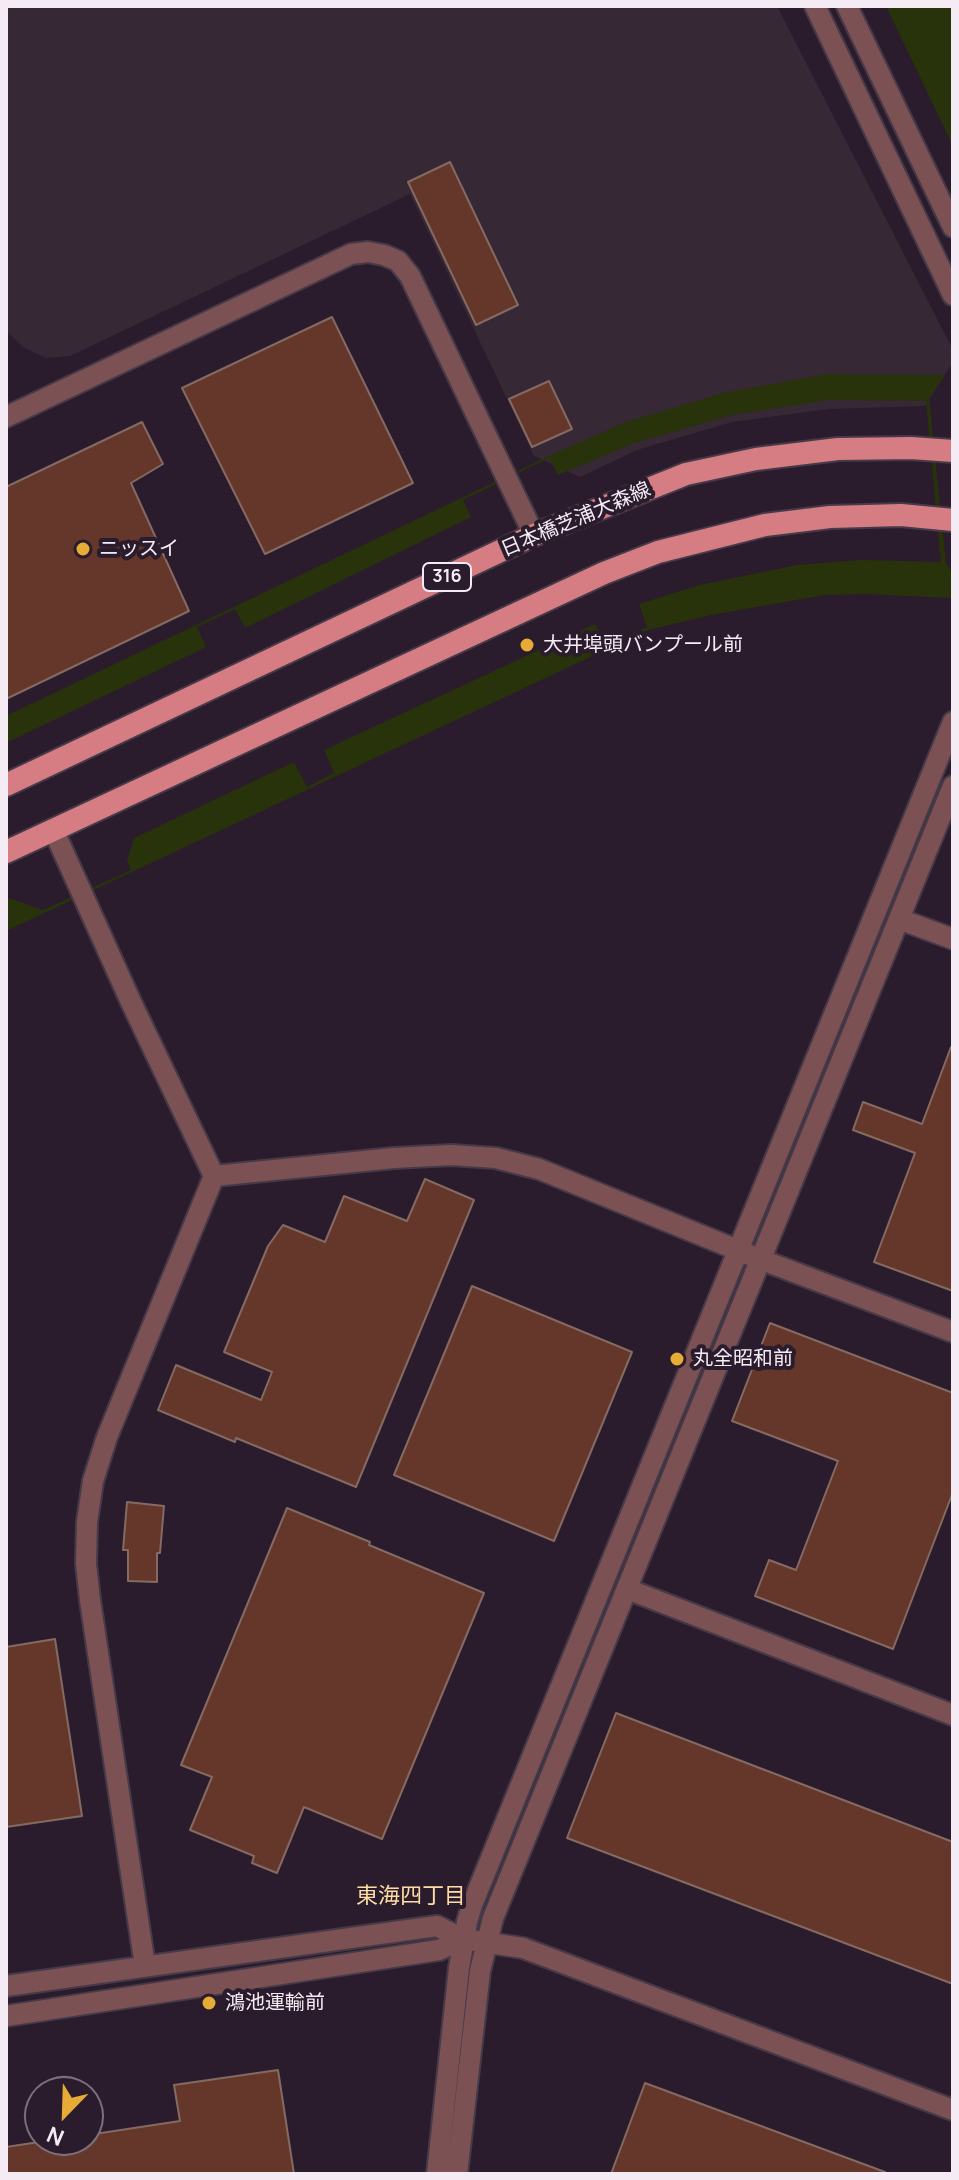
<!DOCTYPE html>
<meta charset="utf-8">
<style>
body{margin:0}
#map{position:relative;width:959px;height:2180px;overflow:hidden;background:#2a1c2c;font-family:Manrope,sans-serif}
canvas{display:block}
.frame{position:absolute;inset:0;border:8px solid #f4ebf5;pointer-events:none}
.north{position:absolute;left:24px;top:2076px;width:80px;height:80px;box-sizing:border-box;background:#2a1c2c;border:2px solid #7b6f7c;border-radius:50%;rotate:203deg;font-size:22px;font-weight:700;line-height:32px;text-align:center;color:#f4ebf5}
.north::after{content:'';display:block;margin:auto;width:28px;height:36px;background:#e7ac36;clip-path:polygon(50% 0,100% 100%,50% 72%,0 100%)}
</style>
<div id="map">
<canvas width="959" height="2180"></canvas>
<div class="frame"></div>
<div class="north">N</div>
</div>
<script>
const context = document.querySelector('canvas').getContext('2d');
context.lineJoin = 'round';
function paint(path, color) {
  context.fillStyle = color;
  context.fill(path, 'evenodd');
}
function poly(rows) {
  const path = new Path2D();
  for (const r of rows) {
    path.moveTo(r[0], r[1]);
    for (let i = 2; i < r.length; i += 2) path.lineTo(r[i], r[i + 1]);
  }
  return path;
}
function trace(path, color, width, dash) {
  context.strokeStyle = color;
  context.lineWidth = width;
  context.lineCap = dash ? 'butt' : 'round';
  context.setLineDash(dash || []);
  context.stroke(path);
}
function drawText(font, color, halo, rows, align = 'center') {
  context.font = font + ' Manrope,"Noto Sans JP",sans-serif';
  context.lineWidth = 8;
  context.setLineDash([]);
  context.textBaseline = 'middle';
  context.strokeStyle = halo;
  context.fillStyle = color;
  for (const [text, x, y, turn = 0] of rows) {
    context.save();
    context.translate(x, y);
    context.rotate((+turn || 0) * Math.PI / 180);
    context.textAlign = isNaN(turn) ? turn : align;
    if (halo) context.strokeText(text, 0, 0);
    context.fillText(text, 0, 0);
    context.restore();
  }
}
const industrial = poly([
 [6,6,777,6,953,350,953,362,925,406,830,409,732,422,637,450,580,477,534,456,410,194,70,356,46,358,23,347,6,331]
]);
const green = poly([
 [886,6,953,6,953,146],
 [826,374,945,375,929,398,946,563,953,574,953,598,865,594,824,595,711,615,648,630,6,931,6,900,9,898,43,910,131,870,127,861,134,838,294,762,307,787,334,773,324,750,595,624,606,645,647,627,639,604,700,585,797,565,861,560,941,562,926,401,829,400,732,415,634,443,558,475,549,458,463,500,471,517,245,628,235,609,197,627,206,647,6,743,6,716,549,456,626,422,723,393]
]);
const building = poly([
 [450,162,518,305,476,325,408,182,450,162],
 [332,317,413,483,265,554,182,388,332,317],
 [549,381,572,429,532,447,509,399,549,381],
 [142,422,163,464,131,483,189,611,6,699,6,487,142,422],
 [951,1047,953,1047,953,1291,874,1262,915,1153,853,1130,863,1102,922,1124,951,1047],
 [425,1179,474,1200,356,1487,236,1438,235,1442,158,1410,176,1365,261,1400,272,1372,224,1352,268,1246,283,1225,325,1242,344,1196,407,1221,425,1179],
 [472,1286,632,1352,554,1541,394,1475,472,1286],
 [770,1323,953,1393,953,1492,893,1649,755,1596,769,1560,796,1570,838,1461,732,1421,770,1323],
 [127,1502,164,1506,160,1553,157,1553,157,1582,128,1581,128,1550,123,1550,127,1502],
 [287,1508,370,1542,369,1545,484,1593,382,1839,304,1807,277,1873,252,1863,254,1856,190,1830,212,1777,181,1765,287,1508],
 [55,1639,82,1816,6,1827,6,1647,55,1639],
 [616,1713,953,1842,953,1984,567,1838,616,1713],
 [278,2070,294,2174,6,2174,6,2147,52,2140,88,2140,88,2135,180,2121,174,2085,278,2070],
 [645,2083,885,2172,884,2174,611,2174,645,2083]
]);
const tertiary = poly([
 [815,6,953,295],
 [847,6,953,227],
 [6,417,351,254,368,252,384,255,398,261,410,276,534,535],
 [53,829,131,1002,214,1176,107,1437,93,1481,87,1522,86,1564,90,1600,145,1966],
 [899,919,953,939],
 [214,1176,394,1158,451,1155,496,1158,539,1169,762,1260,953,1332],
 [627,1589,953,1715],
 [6,1986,437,1926,463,1939,523,1948,953,2110],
 [6,2016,439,1950,463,1939],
 [437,2174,459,1968,467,1922,472,1905,953,722],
 [457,2174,480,1971,493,1918,953,786]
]);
const primary = poly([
 [6,785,534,535,686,474,756,459,838,449,911,448,953,451],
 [6,852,604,573,658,552,765,525,830,517,901,515,953,520]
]);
const markers = [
 [83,549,8,"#e7ac36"],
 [527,645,8,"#e7ac36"],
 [677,1359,8,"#e7ac36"],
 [209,2003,8,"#e7ac36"]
];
const shields = [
 [447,577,48]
];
const shieldNames = [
 ["316",447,577]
];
const streetNames = [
 ["日本橋芝浦大森線",576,520,-23]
];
const poiNames = [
 ["ニッスイ",99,549],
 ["大井埠頭バンプール前",543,645],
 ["丸全昭和前",693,1359],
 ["鴻池運輸前",225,2003]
];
const neighbourhoodNames = [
 ["東海四丁目",411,1897]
];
paint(industrial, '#362835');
paint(green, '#28330b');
paint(building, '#64372a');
trace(building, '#846a62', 2);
trace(tertiary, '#463948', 24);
trace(primary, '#463948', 26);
trace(tertiary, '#7c5153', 20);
trace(primary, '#d57d83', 22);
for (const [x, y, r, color] of markers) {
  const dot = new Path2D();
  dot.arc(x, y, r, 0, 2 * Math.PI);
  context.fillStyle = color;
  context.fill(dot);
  trace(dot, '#2a1c2c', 3);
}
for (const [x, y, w] of shields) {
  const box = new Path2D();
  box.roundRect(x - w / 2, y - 14, w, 28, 6);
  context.fillStyle = '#2a1c2c';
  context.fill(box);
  trace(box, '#f4ebf5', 2);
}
drawText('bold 18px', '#f4ebf5', null, shieldNames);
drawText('20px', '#f4ebf5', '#2a1c2c', streetNames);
drawText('20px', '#f4ebf5', '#2a1c2c', poiNames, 'left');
drawText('22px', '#fedda5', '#2a1c2c', neighbourhoodNames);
</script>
